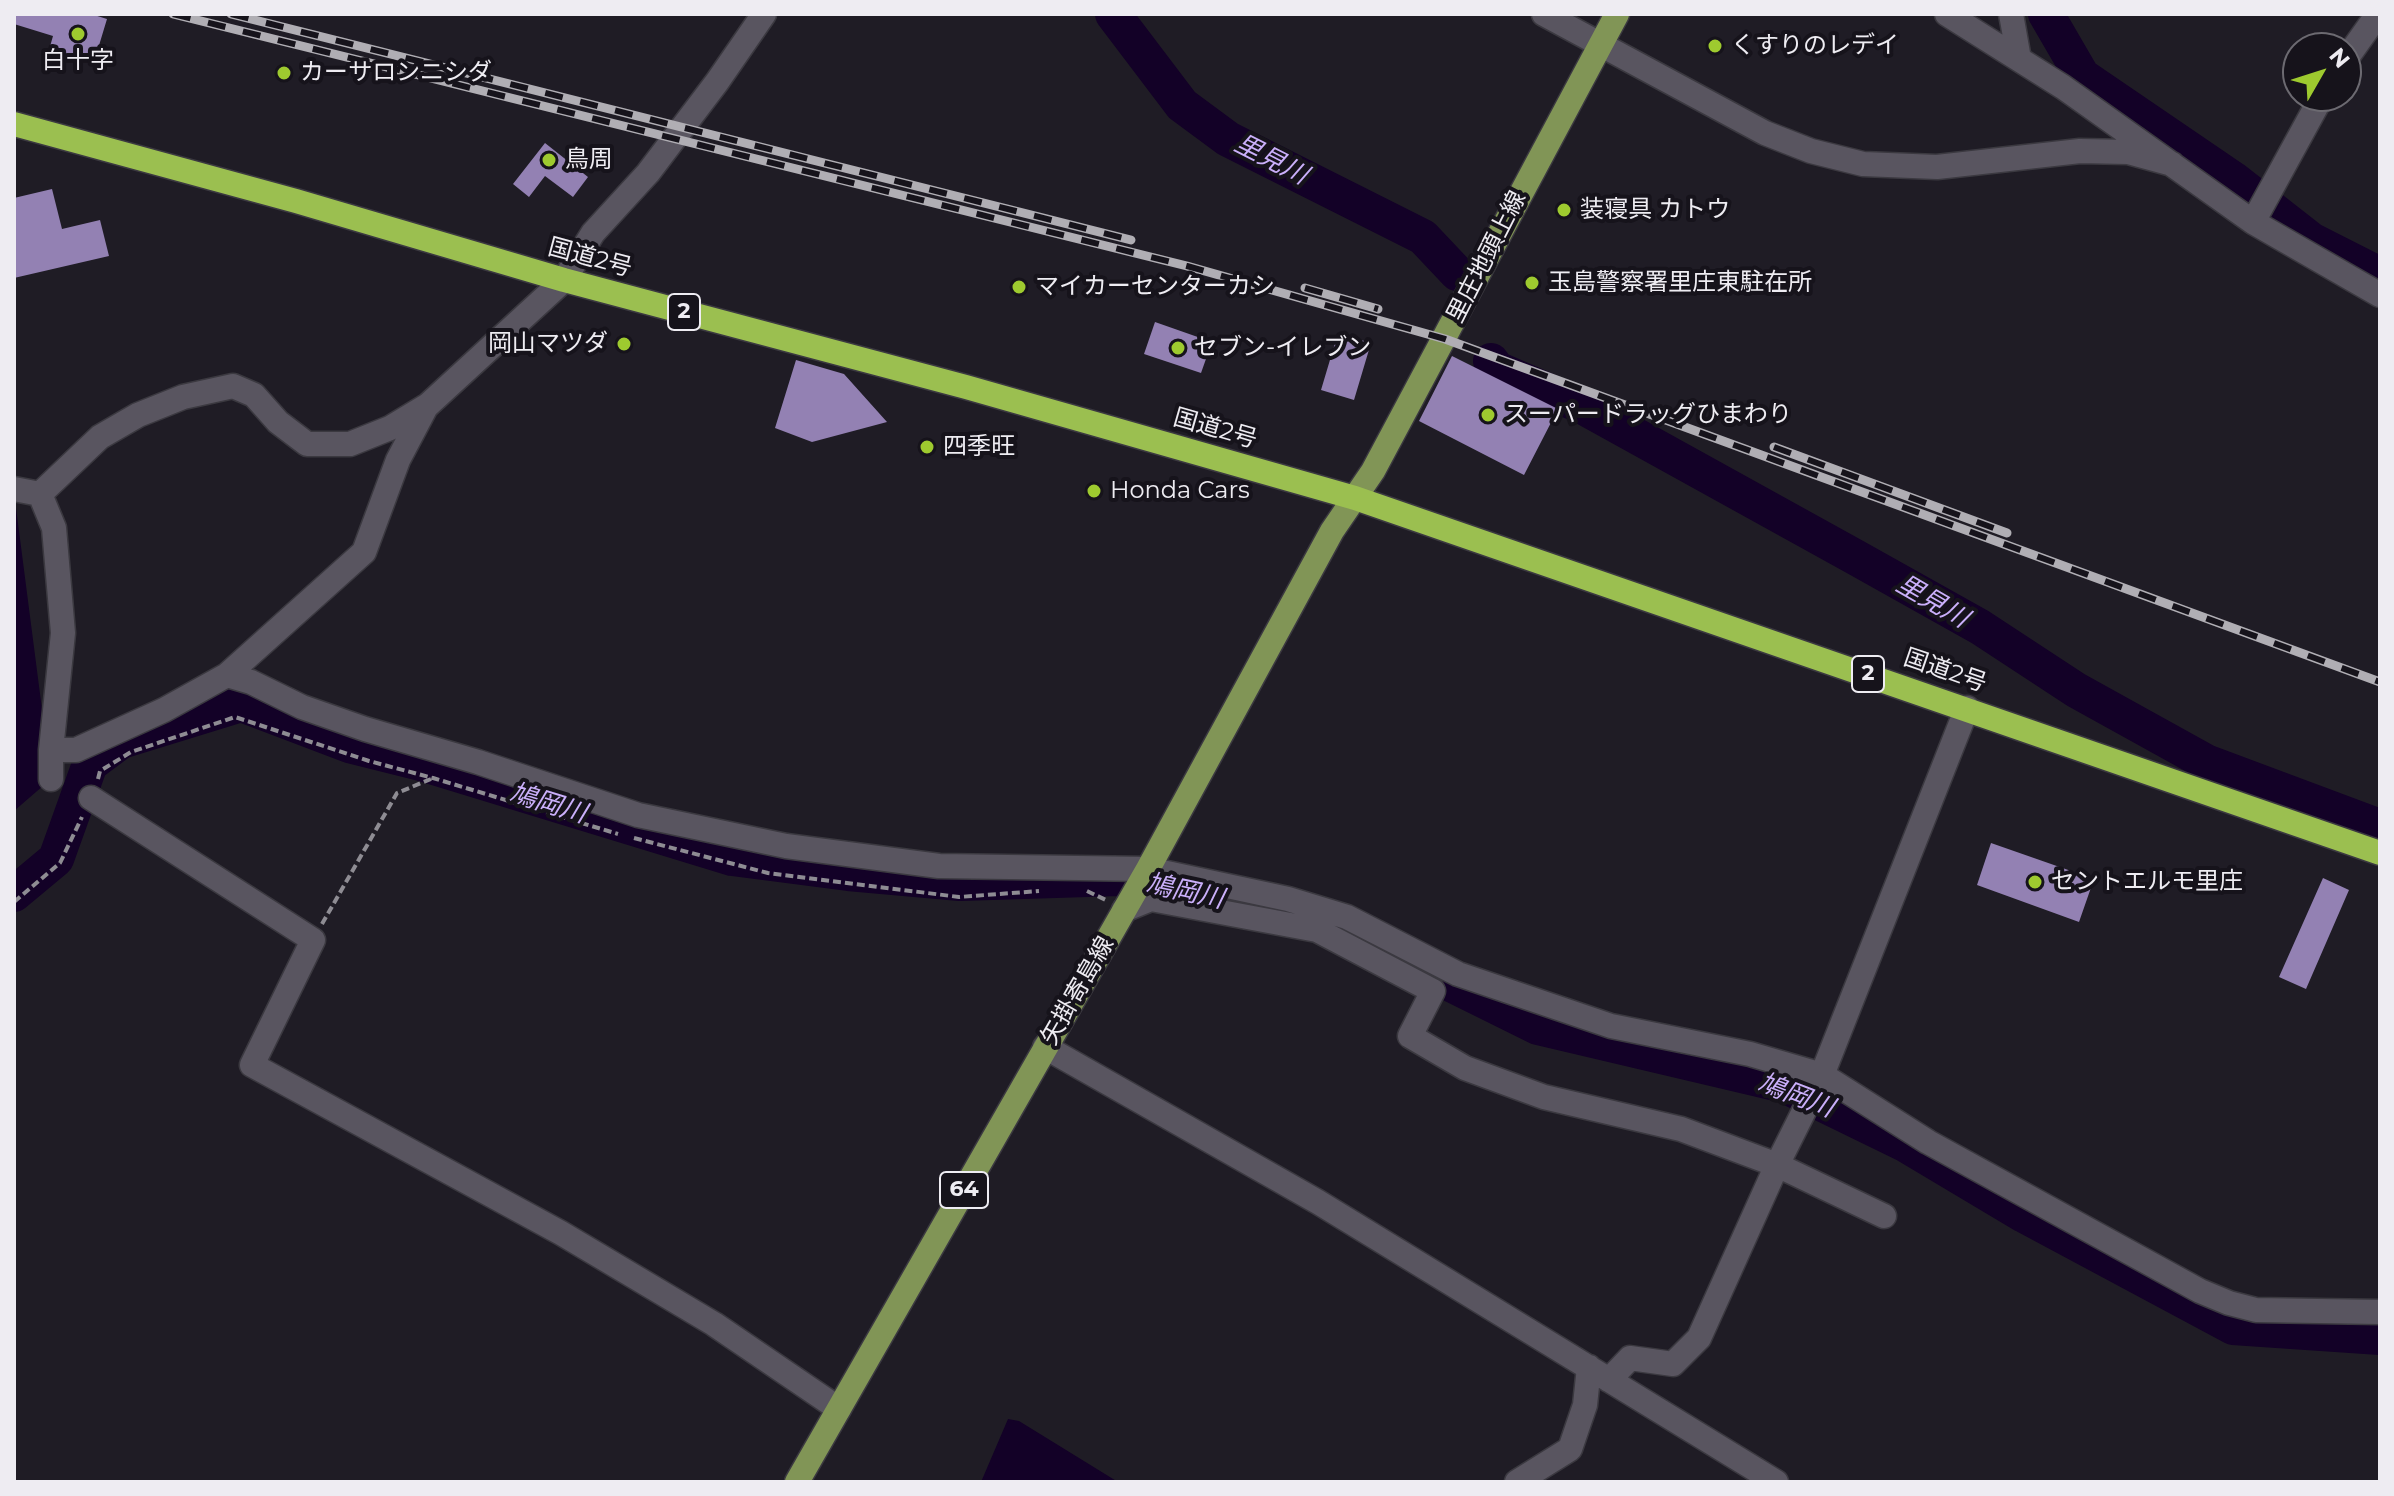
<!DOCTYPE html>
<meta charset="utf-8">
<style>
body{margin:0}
#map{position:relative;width:2394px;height:1496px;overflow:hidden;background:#1f1c25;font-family:Montserrat,sans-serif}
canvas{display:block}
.frame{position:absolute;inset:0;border:16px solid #eeecf2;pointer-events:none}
.north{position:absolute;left:2282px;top:32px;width:80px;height:80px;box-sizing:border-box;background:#16131b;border:2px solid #6c6a71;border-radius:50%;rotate:51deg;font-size:22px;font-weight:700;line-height:32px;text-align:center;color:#eeecf2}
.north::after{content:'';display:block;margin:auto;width:28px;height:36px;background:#9eca2f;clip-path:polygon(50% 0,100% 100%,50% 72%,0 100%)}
</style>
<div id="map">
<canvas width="2394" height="1496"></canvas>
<div class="frame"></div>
<div class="north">N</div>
</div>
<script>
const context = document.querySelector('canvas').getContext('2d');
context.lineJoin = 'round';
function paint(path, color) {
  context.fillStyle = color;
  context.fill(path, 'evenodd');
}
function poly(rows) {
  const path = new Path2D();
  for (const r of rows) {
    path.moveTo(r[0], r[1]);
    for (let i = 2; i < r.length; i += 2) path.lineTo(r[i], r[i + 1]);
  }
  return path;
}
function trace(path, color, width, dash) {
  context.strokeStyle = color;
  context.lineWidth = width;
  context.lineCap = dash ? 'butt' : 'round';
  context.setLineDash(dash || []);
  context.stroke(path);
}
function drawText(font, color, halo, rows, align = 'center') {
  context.font = font + ' Montserrat,"Noto Sans JP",sans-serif';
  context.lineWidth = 8;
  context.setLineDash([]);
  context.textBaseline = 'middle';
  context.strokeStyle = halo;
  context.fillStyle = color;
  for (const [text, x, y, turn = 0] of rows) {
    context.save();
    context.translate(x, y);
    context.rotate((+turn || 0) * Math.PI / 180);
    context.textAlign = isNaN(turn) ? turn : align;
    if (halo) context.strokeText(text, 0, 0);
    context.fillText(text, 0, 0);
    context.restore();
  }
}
const water = poly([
 [14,508,16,508,51,779,14,811],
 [1008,1419,1019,1421,1118,1482,981,1482]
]);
const river = poly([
 [1113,14,1182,105,1228,139,1423,237,1457,273],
 [2046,14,2082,76,2233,179,2311,240,2380,275],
 [1491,361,1497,369,1582,406,1855,557,1980,627,2076,690,2206,762,2380,827],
 [14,894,56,859,90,764,121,741,241,704,349,745,421,763,732,858,848,873,960,883,1119,878,1247,906],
 [1317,920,1326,922,1538,1027,1784,1085,1905,1144,2024,1215,2233,1327,2380,1337]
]);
const building = poly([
 [14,14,91,14,107,19,94,62,49,50,53,36,14,24],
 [545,143,588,177,573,197,545,176,529,197,513,184],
 [52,189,62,229,100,220,109,256,14,278,14,198],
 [1155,322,1212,342,1201,373,1144,354],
 [1338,333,1371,343,1354,400,1321,390],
 [1452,356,1558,409,1524,475,1419,421],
 [796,360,844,374,887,422,812,442,775,428],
 [1991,843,2094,879,2079,922,1977,885],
 [2323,878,2349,890,2306,989,2279,977]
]);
const path = poly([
 [98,779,100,771,131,752,235,717,369,761,433,778,618,834],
 [634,838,768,873,959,897,1039,891],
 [1087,891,1108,901],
 [14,902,60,863,82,817],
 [322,924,397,793,431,779]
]);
const minor = poly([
 [1544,14,1765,133,1811,151,1863,164,1937,167,2080,151,2128,152,2172,164],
 [1947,14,2063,87,2253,222,2380,295],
 [2011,14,2019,59],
 [2346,59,2378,14],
 [2253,222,2322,96],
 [14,489,40,494,54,528,63,633,51,750,51,779],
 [40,494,100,437,138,415,183,397,233,386,254,395,278,422,307,444,350,444,390,428,428,405,564,280,593,233,648,173,717,82,764,14],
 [227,675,364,552,398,460,426,407],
 [51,750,76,750,164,710,227,675,251,682,302,707,365,729,478,762,638,815,786,846,939,866,1148,869,1288,899,1347,917,1458,974,1611,1026,1750,1054,1822,1075,1928,1142,2200,1291,2229,1303,2256,1310,2380,1312],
 [91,798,313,940,252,1065,561,1233,714,1324,839,1409],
 [1124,910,1151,899,1317,930,1433,991,1410,1036,1465,1068,1544,1097,1681,1129,1777,1165,1884,1216],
 [1045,1047,1318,1202,1776,1482],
 [1609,1380,1630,1358,1673,1364,1699,1338,1777,1165,1822,1075,1967,708],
 [1517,1482,1570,1449,1585,1405,1589,1367]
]);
const major = poly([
 [797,1482,1148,869,1332,531,1373,471,1617,14]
]);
const highway = poly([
 [14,124,296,201,564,280,966,387,1355,498,2380,853]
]);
const rail = poly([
 [173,14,1187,266,1445,339,2380,682],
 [231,14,1131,240],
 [1305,288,1378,309],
 [1774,447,2007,533]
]);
const markers = [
 [78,34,8,"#9eca2f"],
 [1715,46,8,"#9eca2f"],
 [284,73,8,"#9eca2f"],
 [549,160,8,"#9eca2f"],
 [1564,210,8,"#9eca2f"],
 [1532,283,8,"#9eca2f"],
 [1019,287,8,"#9eca2f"],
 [624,344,8,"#9eca2f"],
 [1178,348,8,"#9eca2f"],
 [1488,415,8,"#9eca2f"],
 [927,447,8,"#9eca2f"],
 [1094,491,8,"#9eca2f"],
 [2035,882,8,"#9eca2f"]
];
const shields = [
 [684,312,32],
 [1868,674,32],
 [964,1190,48]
];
const shieldNames = [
 ["2",684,312],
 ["2",1868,674],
 ["64",964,1190]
];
const poiNames = [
 ["くすりのレデイ",1731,46],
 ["白十字",78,61,"center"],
 ["カーサロンニシダ",300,73],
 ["鳥周",565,160],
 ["装寝具 カトウ",1580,210],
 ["玉島警察署里庄東駐在所",1548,283],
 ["マイカーセンターカシ",1035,287],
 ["岡山マツダ",608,344,"right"],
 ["セブン-イレブン",1194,348],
 ["スーパードラッグひまわり",1504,415],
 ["四季旺",943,447],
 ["Honda Cars",1110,491],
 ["セントエルモ里庄",2051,882]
];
const streetNames = [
 ["里庄地頭上線",1487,257,-63],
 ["国道2号",590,258,15],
 ["国道2号",1215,429,16],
 ["国道2号",1945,671,19],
 ["矢掛寄島線",1078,991,-60]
];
const waterNames = [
 ["里見川",1271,160,27],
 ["里見川",1932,602,30],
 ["鳩岡川",548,804,17],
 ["鳩岡川",1185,892,12],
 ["鳩岡川",1796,1096,21]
];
paint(water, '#130127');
trace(river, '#130127', 36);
paint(building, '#9381b3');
trace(minor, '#3b3940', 27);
trace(major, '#3b3940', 27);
trace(highway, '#3b3940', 27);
trace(path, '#8e8c93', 4, [8, 4]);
trace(minor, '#595560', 24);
trace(major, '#819556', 24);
trace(highway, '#9bbf50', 24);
trace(rail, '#b0aeb4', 9);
trace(rail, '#16131b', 6, [18]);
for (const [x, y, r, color] of markers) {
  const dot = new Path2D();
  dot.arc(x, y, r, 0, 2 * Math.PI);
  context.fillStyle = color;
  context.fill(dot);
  trace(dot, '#16131b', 3);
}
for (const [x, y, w] of shields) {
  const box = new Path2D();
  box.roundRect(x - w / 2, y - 18, w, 36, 6);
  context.fillStyle = '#16131b';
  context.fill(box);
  trace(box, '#eeecf2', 2);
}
drawText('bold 22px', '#eeecf2', null, shieldNames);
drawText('24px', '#eeecf2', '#16131b', poiNames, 'left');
drawText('24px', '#eeecf2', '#16131b', streetNames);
drawText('italic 26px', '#caaffa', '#16131b', waterNames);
</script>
